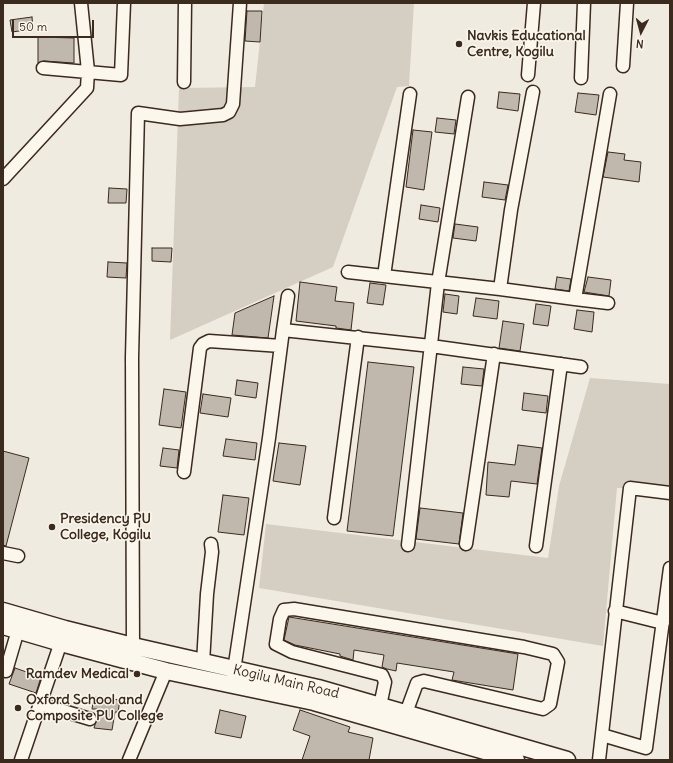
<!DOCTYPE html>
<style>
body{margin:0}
#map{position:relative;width:673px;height:763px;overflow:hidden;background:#f0ebe0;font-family:Delius,sans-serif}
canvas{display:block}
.frame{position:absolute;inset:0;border:4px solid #3b2a1e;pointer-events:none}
.north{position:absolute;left:621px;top:12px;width:40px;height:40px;-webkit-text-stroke:3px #fbf7ec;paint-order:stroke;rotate:186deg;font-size:11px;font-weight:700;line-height:16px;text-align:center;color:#3b2a1e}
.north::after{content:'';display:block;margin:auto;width:14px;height:18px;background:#3b2a1e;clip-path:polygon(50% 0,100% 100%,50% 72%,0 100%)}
.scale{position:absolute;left:12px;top:20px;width:82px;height:18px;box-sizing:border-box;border:2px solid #3b2a1e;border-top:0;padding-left:5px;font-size:12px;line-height:14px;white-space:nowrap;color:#3b2a1e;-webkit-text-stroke:3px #fbf7ec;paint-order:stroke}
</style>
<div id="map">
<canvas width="673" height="763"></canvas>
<div class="frame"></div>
<div class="north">N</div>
<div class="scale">50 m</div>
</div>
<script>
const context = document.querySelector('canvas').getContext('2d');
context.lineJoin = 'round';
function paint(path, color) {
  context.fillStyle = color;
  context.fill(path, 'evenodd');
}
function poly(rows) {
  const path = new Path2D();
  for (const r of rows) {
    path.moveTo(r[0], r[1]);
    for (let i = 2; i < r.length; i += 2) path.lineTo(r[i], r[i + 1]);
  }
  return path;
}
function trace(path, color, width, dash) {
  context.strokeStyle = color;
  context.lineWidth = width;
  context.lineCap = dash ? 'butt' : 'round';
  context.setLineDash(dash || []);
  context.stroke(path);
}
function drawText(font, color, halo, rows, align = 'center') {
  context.font = font + ' Delius,sans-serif';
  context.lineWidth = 3;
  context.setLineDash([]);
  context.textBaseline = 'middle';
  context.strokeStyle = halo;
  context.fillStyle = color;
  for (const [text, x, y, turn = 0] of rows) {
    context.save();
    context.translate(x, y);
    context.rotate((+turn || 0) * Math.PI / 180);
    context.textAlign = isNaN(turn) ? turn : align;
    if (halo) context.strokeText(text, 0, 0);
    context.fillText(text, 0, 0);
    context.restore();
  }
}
const green = poly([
 [264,3,414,3,409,86,397,87,333,267,170,340,179,88,255,87],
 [590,378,670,384,670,489,617,488,603,646,259,588,266,524,548,558,559,486]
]);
const building = poly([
 [247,11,262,11,260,42,245,41,247,11],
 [32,17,33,29,12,32,10,20,32,17],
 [38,37,74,38,74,63,44,61,38,63,38,37],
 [499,92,520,94,518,111,497,108,499,92],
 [578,93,599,95,596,115,575,112,578,93],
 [437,118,456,120,454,134,435,132,437,118],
 [413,130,432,132,424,190,406,187,413,130],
 [608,152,625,154,624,160,641,162,639,182,603,177,608,152],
 [484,182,508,185,505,200,482,197,484,182],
 [109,188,127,189,126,203,108,203,109,188],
 [421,205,440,208,438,222,419,219,421,205],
 [455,224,478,227,476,241,453,238,455,224],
 [152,248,172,248,171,262,152,261,152,248],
 [108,262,127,263,126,278,107,277,108,262],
 [557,277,571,279,569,291,555,289,557,277],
 [588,277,611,280,609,296,584,292,588,277],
 [300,282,337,287,335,301,354,303,351,330,336,328,336,326,296,321,300,282],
 [370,283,386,285,383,305,367,303,370,283],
 [445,294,459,296,457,314,443,312,445,294],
 [274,296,268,338,232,335,235,313,274,296],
 [476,298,499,301,497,319,473,316,476,298],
 [536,304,551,306,548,326,533,324,536,304],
 [577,310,594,312,592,332,574,329,577,310],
 [503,321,524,324,520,351,499,348,503,321],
 [368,362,414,367,393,536,347,531,368,362],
 [463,367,484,369,482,386,461,384,463,367],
 [237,380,258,383,256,398,235,395,237,380],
 [164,389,186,392,181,428,159,425,164,389],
 [524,393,548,396,546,413,522,410,524,393],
 [203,394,231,398,228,417,200,413,203,394],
 [226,439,257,443,255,460,223,456,226,439],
 [279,443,306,446,300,485,273,481,279,443],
 [518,445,542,448,537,484,511,481,509,497,486,495,488,462,515,465,518,445],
 [163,448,179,450,177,468,160,466,163,448],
 [3,451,29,458,6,546,3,545,3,451],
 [223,495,249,498,244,535,218,532,223,495],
 [420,508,463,513,459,544,416,539,420,508],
 [289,617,518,654,513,690,452,680,454,672,397,663,396,671,387,669,382,667,384,655,354,650,353,660,340,656,340,654,295,645,284,640,289,617],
 [15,668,41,677,36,693,9,684,15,668],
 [94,697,120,700,118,712,115,712,112,730,94,728,97,718,97,709,92,709,94,697],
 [220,710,246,716,241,738,215,733,220,710],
 [300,710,350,727,348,732,373,738,369,760,302,760,310,736,293,730,300,710]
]);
const minor = poly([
 [623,66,627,3],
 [43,68,121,75,124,3],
 [528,75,534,3],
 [581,78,584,3],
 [184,82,185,3],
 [533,92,511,210,500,289,575,299,610,94],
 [3,179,87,88,88,71,81,3],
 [348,272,500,289],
 [384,276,410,94],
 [288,296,283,330,431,346,581,367],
 [575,299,608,303],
 [184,472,200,348,203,344,209,341,281,346],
 [334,518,358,337],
 [466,544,494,354],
 [408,545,438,283,468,97],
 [536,546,561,364],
 [3,553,18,556],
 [615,611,663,623],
 [133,646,132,357,138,113,180,119,223,115,229,112,233,104,240,3],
 [203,663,207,594,212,552,211,544],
 [6,671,18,630],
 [233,677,269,438,283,330],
 [40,704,90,719],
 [380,706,385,682,382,675,292,652,276,644,280,619,284,610,294,609,524,647,553,654,558,662,550,704,543,709,424,681,417,683,406,713],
 [602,735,646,748,670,568],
 [21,760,63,636],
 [129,760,166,671],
 [599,760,630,488,670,493]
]);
const major = poly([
 [3,611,65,629,133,646,318,688,567,760],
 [3,626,61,643,166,671,314,702,516,760]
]);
const markers = [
 [459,44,4,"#3b2a1e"],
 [52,527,4,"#3b2a1e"],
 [137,674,4,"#3b2a1e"],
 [18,708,4,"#3b2a1e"]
];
const poiNames = [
 ["Navkis Educational",467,36],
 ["Centre, Kogilu",467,52],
 ["Presidency PU",60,519],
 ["College, Kogilu",60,535],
 ["Ramdev Medical",129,674,"right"],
 ["Oxford School and",26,700],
 ["Composite PU College",26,716]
];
const streetNames = [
 ["Kogilu Main Road",286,682,13]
];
paint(green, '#d5cec3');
paint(building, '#c0b8ad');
trace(building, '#3b2a1e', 1);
trace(minor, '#3b2a1e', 15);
trace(major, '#3b2a1e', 19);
trace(minor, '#fbf7ec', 12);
trace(major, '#fbf7ec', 16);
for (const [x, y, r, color] of markers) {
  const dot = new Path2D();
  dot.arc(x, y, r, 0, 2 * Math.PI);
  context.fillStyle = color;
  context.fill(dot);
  trace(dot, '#fbf7ec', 1.5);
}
drawText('bold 14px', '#3b2a1e', '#fbf7ec', poiNames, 'left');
drawText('14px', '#3b2a1e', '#fbf7ec', streetNames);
</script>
